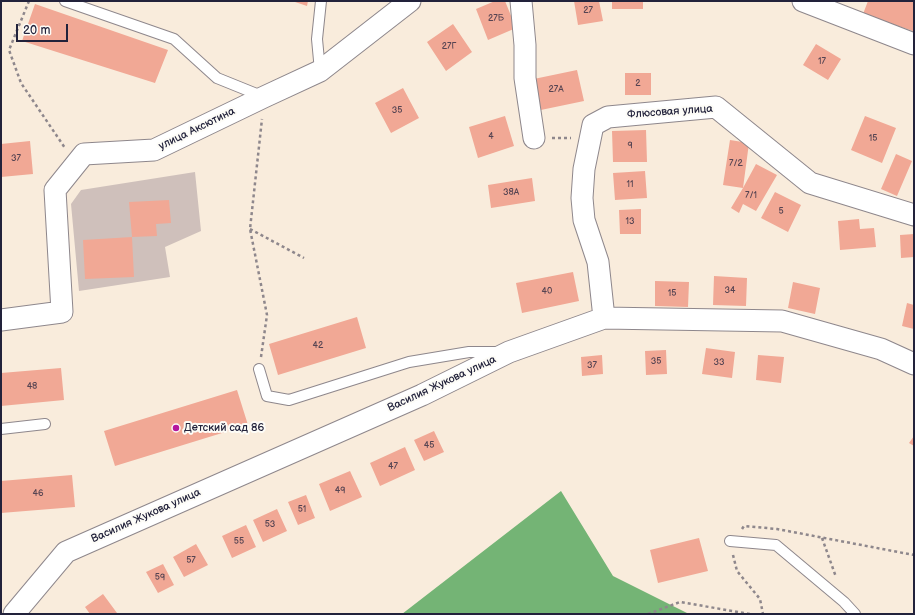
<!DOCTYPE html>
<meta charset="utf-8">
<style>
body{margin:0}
#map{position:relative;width:915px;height:615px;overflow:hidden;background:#f9ecdc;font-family:"Balsamiq Sans",sans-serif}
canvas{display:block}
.frame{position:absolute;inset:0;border:2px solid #22223b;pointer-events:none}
.scale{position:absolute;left:16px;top:24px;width:52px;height:18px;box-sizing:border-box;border:2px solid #22223b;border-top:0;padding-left:5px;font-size:12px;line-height:14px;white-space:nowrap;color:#22223b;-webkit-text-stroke:3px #fdfcf7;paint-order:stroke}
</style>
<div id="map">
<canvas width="915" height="615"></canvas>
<div class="frame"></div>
<div class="scale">20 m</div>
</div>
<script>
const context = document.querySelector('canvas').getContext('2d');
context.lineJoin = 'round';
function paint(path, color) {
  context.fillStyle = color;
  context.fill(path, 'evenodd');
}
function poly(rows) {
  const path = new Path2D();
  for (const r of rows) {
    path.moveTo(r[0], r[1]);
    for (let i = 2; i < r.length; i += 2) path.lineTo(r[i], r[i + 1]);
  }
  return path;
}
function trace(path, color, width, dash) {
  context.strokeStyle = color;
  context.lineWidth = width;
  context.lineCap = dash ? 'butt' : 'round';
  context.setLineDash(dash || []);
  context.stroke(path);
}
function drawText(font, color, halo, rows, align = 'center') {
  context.font = font + ' "Balsamiq Sans",sans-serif';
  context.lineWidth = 4;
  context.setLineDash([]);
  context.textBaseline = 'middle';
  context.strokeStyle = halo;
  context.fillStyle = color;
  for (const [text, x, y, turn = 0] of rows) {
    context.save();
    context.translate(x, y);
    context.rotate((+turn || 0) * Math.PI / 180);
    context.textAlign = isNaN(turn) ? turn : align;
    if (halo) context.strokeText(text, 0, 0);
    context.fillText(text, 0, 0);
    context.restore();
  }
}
const industrial = poly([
 [195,172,201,231,165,247,170,277,79,291,71,204,81,190]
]);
const forest = poly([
 [561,491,613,576,689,614,402,614]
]);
const building = poly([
 [292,1,308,1,307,6],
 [495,1,505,1,516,28,488,40,476,9],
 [574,1,599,1,603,21,578,25],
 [612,1,643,1,643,9,612,9],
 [868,1,914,1,913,31,863,14],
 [35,4,168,50,155,83,22,41],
 [453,24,472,52,446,71,427,42],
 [816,44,841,59,828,80,803,65],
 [577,70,584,101,536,111,529,80],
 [625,73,651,73,651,95,625,95],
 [403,88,419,118,391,133,375,103],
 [505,116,514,146,478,158,469,127],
 [865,116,896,128,882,163,851,150],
 [646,130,647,162,613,162,612,131],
 [730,140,749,143,743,188,756,164,777,175,756,211,743,204,739,213,731,208,743,188,723,185],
 [30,141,33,174,1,177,1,144],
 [896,154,912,161,897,196,881,189],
 [645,171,647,198,615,200,613,173],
 [532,178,535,201,491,208,488,185],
 [775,192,801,205,788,232,761,218],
 [169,200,171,223,156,224,157,236,132,237,129,202],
 [641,209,641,234,620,234,619,210],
 [859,219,860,229,874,228,876,247,840,250,838,221],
 [914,234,914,257,901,258,900,235],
 [132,237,134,277,85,279,83,240],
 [573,272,579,301,522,313,516,283],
 [714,276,747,278,746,306,713,305],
 [655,281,689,282,688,307,655,306],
 [793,282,820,288,815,314,788,308],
 [907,303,914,305,914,329,902,326],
 [357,317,366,348,278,375,269,344],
 [706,348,735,352,732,378,702,374],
 [666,350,667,374,646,375,645,351],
 [602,355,603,374,582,376,581,357],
 [758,355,784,357,781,383,756,380],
 [61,368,64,400,1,406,1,373],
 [237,390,248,425,115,466,104,431],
 [434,431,444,452,424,461,414,440],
 [914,436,914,446,909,443],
 [405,447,415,470,380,486,370,463],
 [350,471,362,497,330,511,319,484],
 [72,475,75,507,1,513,1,481],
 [306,495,315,518,298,525,288,502],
 [277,509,287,531,263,542,253,520],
 [246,525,256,547,232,558,222,536],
 [699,538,708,571,658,583,650,550],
 [196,544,208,565,184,577,173,557],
 [163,564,174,585,158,593,146,572],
 [103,594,117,613,90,614,85,607]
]);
const path = poly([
 [29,1,9,50,21,83,65,148],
 [552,138,571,138],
 [250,229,304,258],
 [261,357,267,315,250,229,262,119],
 [742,529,744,526,777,529,914,555],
 [822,538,836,577],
 [733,555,737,571,760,599,763,614],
 [648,614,680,602,750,614]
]);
const lane = poly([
 [65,1,174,39,217,78,264,97],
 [320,71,317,39,321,1],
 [259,369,267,396,289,400,409,362,469,352,497,352],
 [1,429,45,424],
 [730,541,776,545,844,602,855,614]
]);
const street = poly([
 [521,1,525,45,525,78,534,138],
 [803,1,914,44],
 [604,318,598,262,584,220,582,198,584,169,593,125,608,117,716,107,810,183,914,215],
 [1,320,62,312,55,190,84,154,154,150,264,97,320,71,410,1],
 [14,614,66,552,422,395,509,352,604,318,782,321,881,349,914,364]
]);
const markers = [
 [176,428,4,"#b5179e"]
];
const numberNames = [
 ["27",588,11],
 ["27Б",496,19],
 ["27Г",449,47],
 ["17",822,62],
 ["2",638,84],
 ["27А",556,90],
 ["35",397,111],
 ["4",491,137],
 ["15",873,139],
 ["9",630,146],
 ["37",16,159],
 ["7/2",736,164],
 ["11",630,185],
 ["38А",511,193],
 ["7/1",751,196],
 ["5",781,212],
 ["13",630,222],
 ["34",730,291],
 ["40",547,292],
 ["15",672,294],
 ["42",318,346],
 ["35",656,362],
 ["33",719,363],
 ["37",592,366],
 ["48",32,387],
 ["45",429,446],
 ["47",393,467],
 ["49",340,491],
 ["46",38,494],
 ["51",302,510],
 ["53",270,525],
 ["55",239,542],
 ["57",191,561],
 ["59",160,578]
];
const streetNames = [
 ["Флюсовая улица",670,112,-4],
 ["улица Аксютина",197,129,-26],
 ["Василия Жукова улица",442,384,-25],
 ["Василия Жукова улица",146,516,-24]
];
const poiNames = [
 ["Детский сад 86",184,428]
];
paint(industrial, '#cfc0bb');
paint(forest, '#74b475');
paint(building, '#f1a895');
trace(lane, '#8e878c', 12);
trace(street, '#8e878c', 23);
trace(path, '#8e878c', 2.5, [3, 3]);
trace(lane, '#fff', 10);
trace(street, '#fff', 21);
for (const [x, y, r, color] of markers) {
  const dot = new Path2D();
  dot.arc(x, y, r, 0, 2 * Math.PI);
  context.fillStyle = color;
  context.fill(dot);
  trace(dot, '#fdfcf7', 1.5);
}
drawText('9px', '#564452', null, numberNames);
drawText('11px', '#22223b', '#fdfcf7', streetNames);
drawText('11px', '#22223b', '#fdfcf7', poiNames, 'left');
</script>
